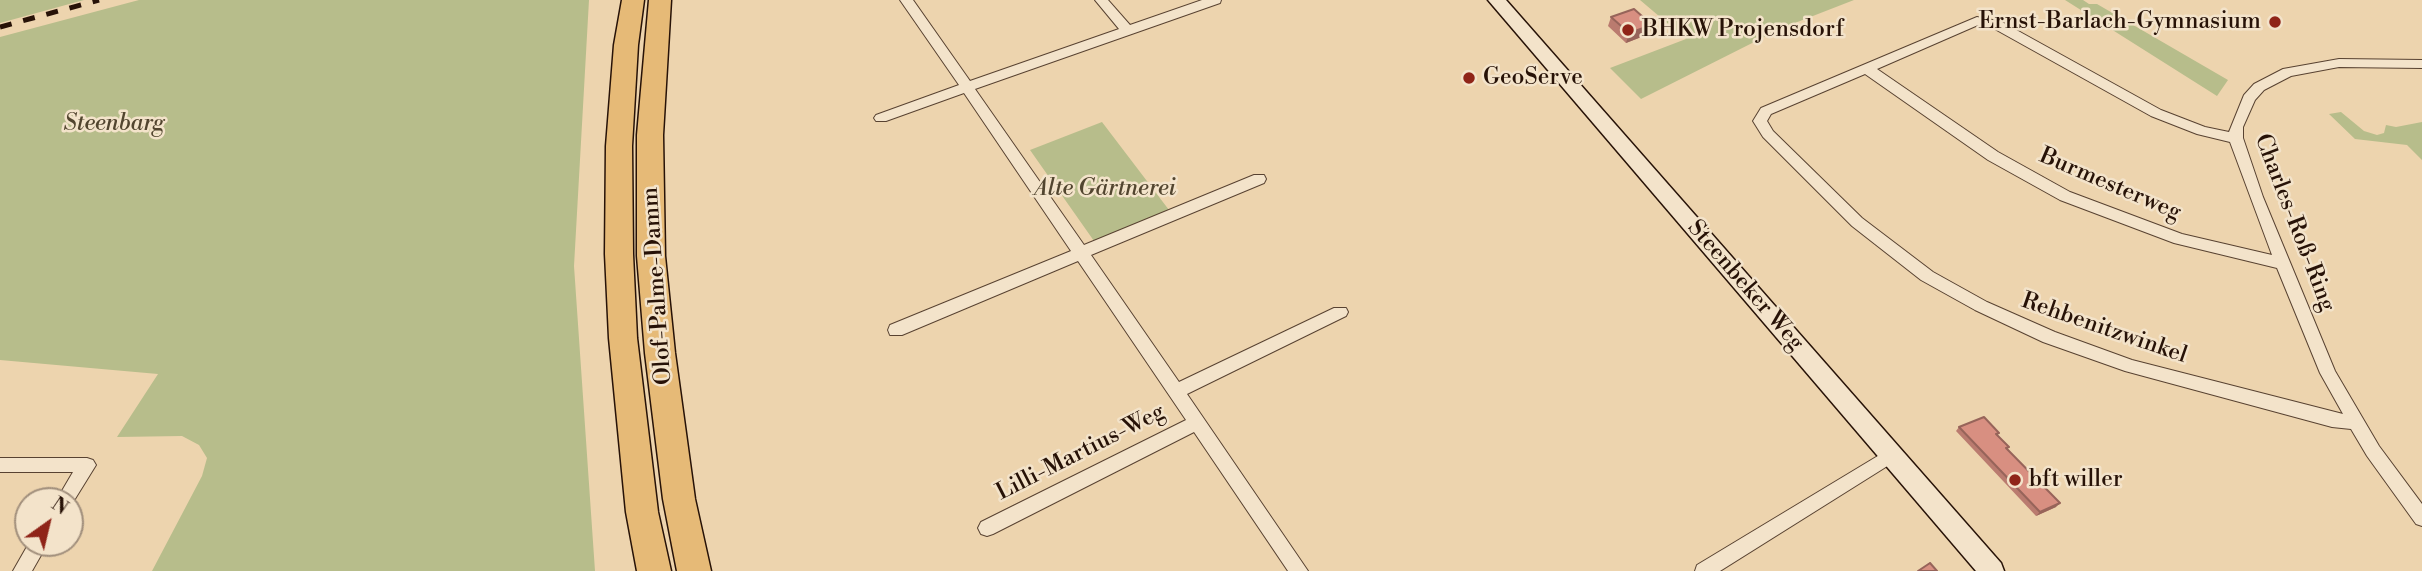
<!DOCTYPE html>
<meta charset="utf-8">
<style>
body{margin:0}
#map{position:relative;width:2422px;height:571px;overflow:hidden;background:#edd4ae;font-family:"Libre Bodoni",serif}
canvas{display:block}
.north{position:absolute;left:14px;top:487px;width:70px;height:70px;box-sizing:border-box;background:#f3e3ca;border:2px solid #a18f7c;border-radius:50%;rotate:34deg;font-size:19px;font-weight:700;line-height:28px;text-align:center;color:#271207}
.north::after{content:'';display:block;margin:auto;width:24px;height:32px;background:#8f2418;clip-path:polygon(50% 0,100% 100%,50% 72%,0 100%)}
</style>
<div id="map">
<canvas width="2422" height="571"></canvas>
<div class="north">N</div>
</div>
<script>
const context = document.querySelector('canvas').getContext('2d');
context.lineJoin = 'round';
function paint(path, color) {
  context.fillStyle = color;
  context.fill(path, 'evenodd');
}
function poly(rows) {
  const path = new Path2D();
  for (const r of rows) {
    path.moveTo(r[0], r[1]);
    for (let i = 2; i < r.length; i += 2) path.lineTo(r[i], r[i + 1]);
  }
  return path;
}
function trace(path, color, width, dash) {
  context.strokeStyle = color;
  context.lineWidth = width;
  context.lineCap = dash ? 'butt' : 'round';
  context.setLineDash(dash || []);
  context.stroke(path);
}
function drawText(font, color, halo, rows, align = 'center') {
  context.font = font + ' "Libre Bodoni",serif';
  context.lineWidth = 5;
  context.setLineDash([]);
  context.textBaseline = 'middle';
  context.strokeStyle = halo;
  context.fillStyle = color;
  for (const [text, x, y, turn = 0] of rows) {
    context.save();
    context.translate(x, y);
    context.rotate((+turn || 0) * Math.PI / 180);
    context.textAlign = isNaN(turn) ? turn : align;
    if (halo) context.strokeText(text, 0, 0);
    context.fillText(text, 0, 0);
    context.restore();
  }
}
const green = poly([
 [0,0,84,0,0,23],
 [139,0,589,0,574,266,595,571,152,571,202,476,207,458,199,445,182,436,117,437,158,374,0,360,0,37],
 [1640,0,1854,0,1782,28,1641,99,1610,68,1686,39],
 [2065,0,2083,0,2089,4,2097,4,2228,80,2217,96],
 [2341,112,2364,131,2377,135,2384,133,2386,125,2396,127,2422,122,2422,160,2407,145,2355,139,2329,114],
 [1102,122,1169,210,1094,241,1030,150]
]);
const street = poly([
 [900,0,913,0,970,81,1119,29,1095,0,1108,0,1130,25,1202,0,1221,0,1220,3,975,89,1084,245,1254,175,1264,175,1266,179,1264,183,1091,255,1179,382,1334,308,1346,308,1348,312,1346,316,1187,394,1308,571,1288,571,1194,432,993,534,987,536,981,534,978,528,981,522,1186,420,1078,261,902,335,890,335,888,330,890,325,1071,251,964,93,886,121,876,121,874,118,876,115,959,85,900,0],
 [1977,17,2002,22,2161,110,2205,127,2229,132,2244,95,2254,84,2283,69,2339,59,2422,60,2422,68,2339,67,2291,76,2264,90,2255,100,2243,127,2243,138,2263,197,2335,371,2379,446,2422,504,2422,526,2416,524,2367,456,2351,429,2332,427,2125,371,2043,342,1975,310,1921,280,1852,226,1763,137,1753,121,1761,108,1977,17],
 [1978,25,1993,28,2151,116,2197,134,2230,142,2272,255,2182,234,2070,192,1998,152,1877,69,1978,25],
 [1865,74,1988,160,2060,200,2174,243,2277,268,2320,373,2343,414,2132,360,2055,332,1987,302,1933,272,1862,218,1773,131,1767,121,1771,114,1865,74],
 [1891,448,1897,450,1900,455,1897,460,1720,571,1695,571,1697,565,1891,448],
 [0,458,87,458,93,460,96,465,70,507,70,501,56,501,73,472,0,472,0,458],
 [29,543,48,543,32,571,13,571,29,543]
]);
const secondary = poly([
 [1488,0,1506,0,2001,563,2004,571,1976,571,1488,0]
]);
const highway = poly([
 [622,0,644,0,638,45,632,146,633,254,637,338,658,512,671,571,637,571,626,512,609,338,605,254,606,146,614,45,622,0],
 [649,0,671,0,663,135,665,256,675,353,695,499,711,571,677,571,663,499,645,353,637,256,637,135,649,0]
]);
const rail = poly([
 [0,27,99,0]
]);
const wall = poly([
 [1611,17,1649,34,1626,43,1608,26],
 [1959,427,1999,433,1997,435,2007,448,2056,507,2036,516,1956,431]
]);
const shadedWall = poly([
 [1652,25,1649,34,1626,43,1629,33],
 [2060,503,2056,507,2036,516,2040,512]
]);
const building = poly([
 [1634,9,1652,25,1629,33,1611,17,1634,9],
 [1984,417,1999,433,1996,434,2009,447,2006,448,2060,503,2040,512,1959,427,1984,417],
 [1930,563,1937,571,1918,571,1930,563]
]);
const markers = [
 [2275,22,7,"#8f2418"],
 [1628,30,7,"#8f2418"],
 [1469,78,7,"#8f2418"],
 [2015,480,7,"#8f2418"]
];
const poiNames = [
 ["Ernst-Barlach-Gymnasium",2261,22,"right"],
 ["BHKW Projensdorf",1642,30],
 ["GeoServe",1483,78],
 ["bft willer",2029,480]
];
const parkNames = [
 ["Steenbarg",114,124],
 ["Alte Gärtnerei",1105,189]
];
const streetNames = [
 ["Burmesterweg",2110,185,23],
 ["Charles-Roß-Ring",2294,223,69],
 ["Olof-Palme-Damm",658,286,-94],
 ["Steenbeker Weg",1745,286,49],
 ["Rehbenitzwinkel",2104,329,19],
 ["Lilli-Martius-Weg",1081,453,-27]
];
paint(green, '#b7bd8b');
trace(street, '#584231', 2);
trace(secondary, '#271207', 3);
trace(highway, '#271207', 3);
paint(street, '#f3e3ca');
paint(secondary, '#f3e3ca');
paint(highway, '#e6ba77');
trace(rail, '#271207', 5, [12, 12]);
paint(wall, '#ba7b6f');
paint(shadedWall, '#97645a');
paint(building, '#d88f81');
trace(building, '#97645a', 2);
for (const [x, y, r, color] of markers) {
  const dot = new Path2D();
  dot.arc(x, y, r, 0, 2 * Math.PI);
  context.fillStyle = color;
  context.fill(dot);
  trace(dot, '#f3e3ca', 2.5);
}
drawText('23px', '#271207', '#f3e3ca', poiNames, 'left');
drawText('italic 23px', '#52452f', '#f3e3ca', parkNames);
drawText('23px', '#271207', '#f3e3ca', streetNames);
</script>
